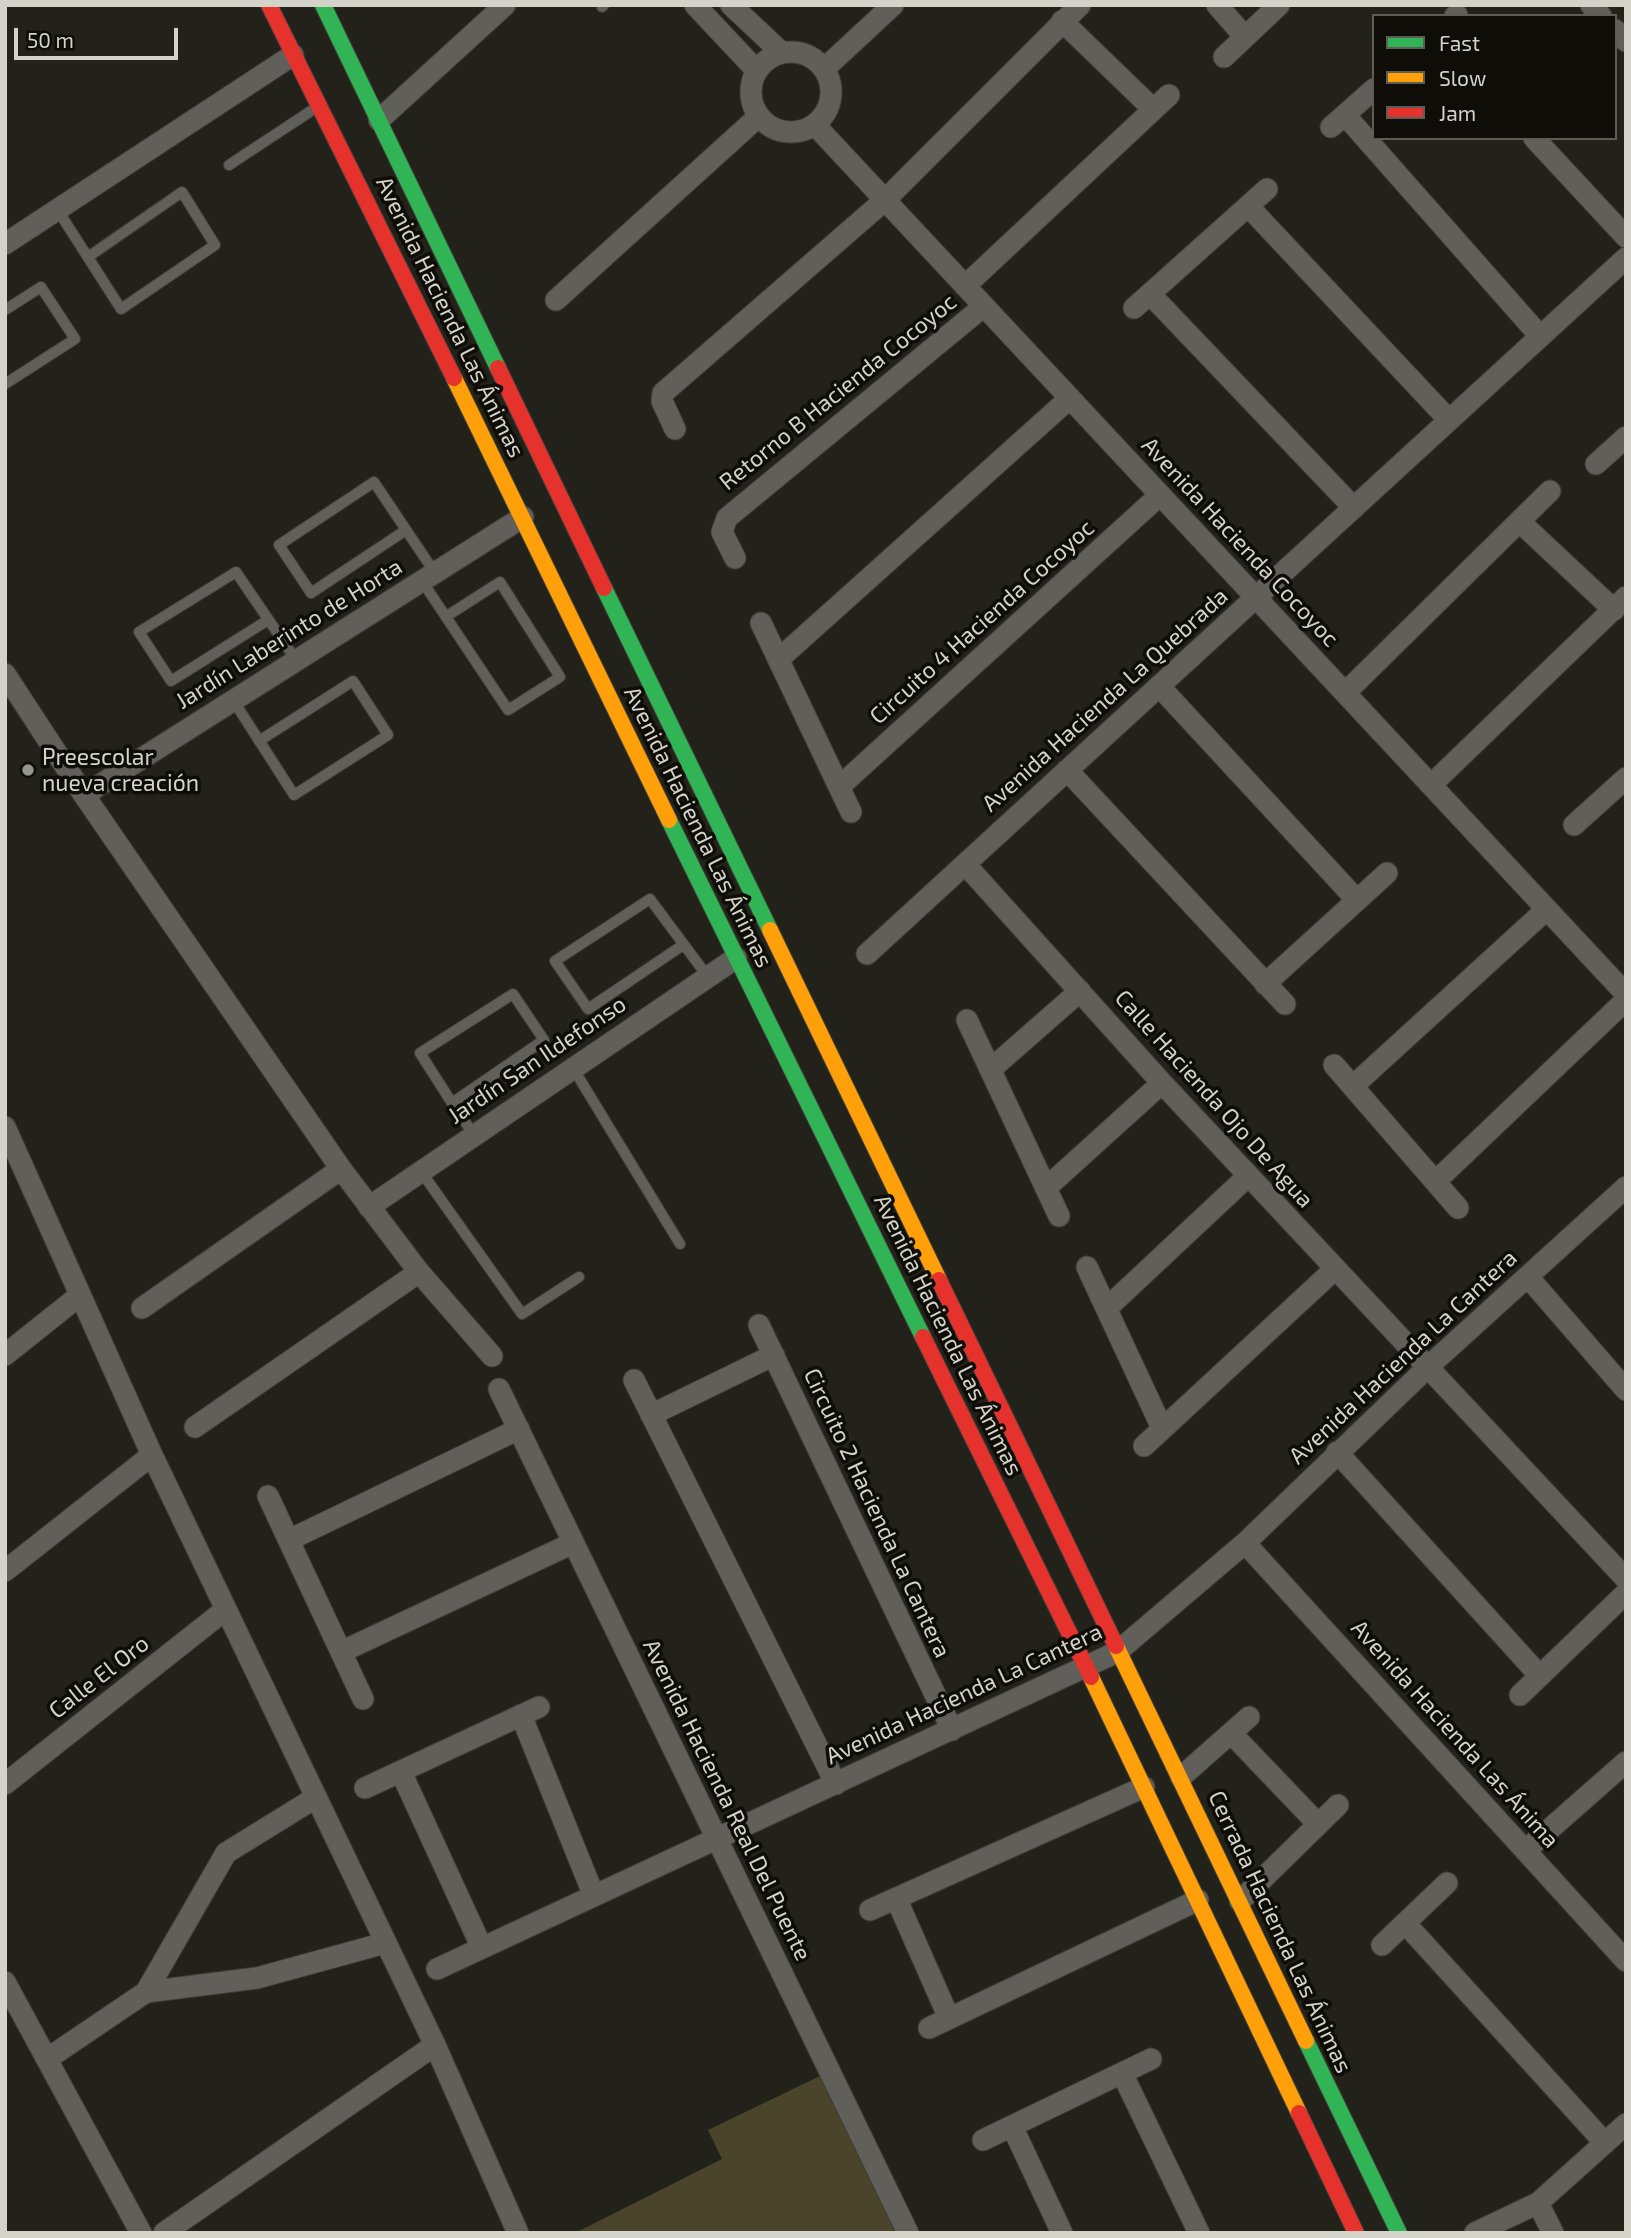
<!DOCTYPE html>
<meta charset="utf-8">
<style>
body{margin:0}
#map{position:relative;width:1631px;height:2238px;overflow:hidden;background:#22211a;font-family:"Exo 2",sans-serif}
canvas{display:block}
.frame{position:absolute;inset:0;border:7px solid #d4d3ca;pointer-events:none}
.legend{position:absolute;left:1372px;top:14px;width:245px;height:126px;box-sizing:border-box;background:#0e0d07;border:2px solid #5d5c55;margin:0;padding:9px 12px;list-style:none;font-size:21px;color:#d4d3ca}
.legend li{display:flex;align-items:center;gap:14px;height:35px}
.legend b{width:35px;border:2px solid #5d5c55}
.scale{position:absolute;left:14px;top:28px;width:164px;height:32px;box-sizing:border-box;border:4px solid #d4d3ca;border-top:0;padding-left:9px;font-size:21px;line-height:24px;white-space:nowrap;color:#d4d3ca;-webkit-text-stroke:5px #0e0d07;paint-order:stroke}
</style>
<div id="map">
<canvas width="1631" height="2238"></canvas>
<div class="frame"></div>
<ul class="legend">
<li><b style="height:9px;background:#30b455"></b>Fast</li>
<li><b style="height:9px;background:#ff9f0a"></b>Slow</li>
<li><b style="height:9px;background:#e5322d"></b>Jam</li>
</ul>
<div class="scale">50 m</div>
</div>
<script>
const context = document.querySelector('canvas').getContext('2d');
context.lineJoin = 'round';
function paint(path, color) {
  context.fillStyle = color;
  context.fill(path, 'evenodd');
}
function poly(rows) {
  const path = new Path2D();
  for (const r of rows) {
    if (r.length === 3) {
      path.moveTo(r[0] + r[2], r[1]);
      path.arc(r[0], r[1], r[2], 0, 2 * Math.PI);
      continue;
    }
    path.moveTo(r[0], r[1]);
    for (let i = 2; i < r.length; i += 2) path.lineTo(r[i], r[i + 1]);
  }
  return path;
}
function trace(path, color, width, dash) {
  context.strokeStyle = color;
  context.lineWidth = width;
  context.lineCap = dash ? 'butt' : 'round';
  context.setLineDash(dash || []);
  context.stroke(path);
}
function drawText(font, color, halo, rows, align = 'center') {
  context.font = font + ' "Exo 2",sans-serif';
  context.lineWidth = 7;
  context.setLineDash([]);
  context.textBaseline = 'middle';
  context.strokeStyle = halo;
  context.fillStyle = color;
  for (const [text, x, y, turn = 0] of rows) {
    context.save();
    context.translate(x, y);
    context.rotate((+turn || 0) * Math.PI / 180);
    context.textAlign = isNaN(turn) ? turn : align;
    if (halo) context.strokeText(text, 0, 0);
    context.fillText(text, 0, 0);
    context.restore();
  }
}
const green = poly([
 [822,2075,900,2233,575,2233,722,2159,708,2130]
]);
const lane = poly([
 [602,7,604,5],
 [229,165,317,107],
 [57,209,121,309,215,245,182,192,88,257],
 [5,310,41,287,75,339,5,384],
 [406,530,311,593,279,545,374,482,435,573],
 [422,581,508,710,560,677,500,582,447,616],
 [268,620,171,681,139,632,236,572,296,660],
 [233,700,294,795,388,735,353,681,259,741],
 [683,945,588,1009,555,961,650,899,708,977],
 [573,1068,680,1244],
 [452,1103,544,1040,513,994,420,1053,452,1103,474,1135],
 [420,1170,522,1314,579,1277]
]);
const street = poly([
 [695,5,757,71],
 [731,5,782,53],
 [1217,5,1245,37],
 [1591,5,1601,16],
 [1455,16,1457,15],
 [1062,21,1153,109],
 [1615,30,1626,41],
 [791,92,40],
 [1224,57,1279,5],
 [824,69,893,5],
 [1345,115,1540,336],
 [379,120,505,5],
 [815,125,1626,994],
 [1331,127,1374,89],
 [1534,138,1626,237],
 [1248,206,1449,420],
 [5,244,293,55],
 [965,286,1169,95],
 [1150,294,1354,508],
 [556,300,759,116],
 [1134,308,1267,189],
 [675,429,662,401,663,393,885,200,1080,5],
 [1596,464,1626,437],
 [1520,522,1614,610],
 [735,558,722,532,727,518,984,306],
 [761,623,851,812],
 [779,659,1070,398],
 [5,674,84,795,341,1169,419,1272,492,1356],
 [1159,686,1356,899],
 [1345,693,1550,491],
 [1067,770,1285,1004],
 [1431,785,1626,597],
 [839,787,1160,495],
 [84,795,523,517],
 [1574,825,1626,778],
 [965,864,1162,1083,1626,1579],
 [867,954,1626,258],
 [1265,984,1387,873],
 [967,1020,1059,1216],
 [1334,1065,1458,1208],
 [991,1069,1080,991],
 [1353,1086,1547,909],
 [5,1127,152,1455,435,2045,518,2233],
 [1436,1181,1626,1000],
 [1046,1188,1162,1083],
 [369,1207,736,958],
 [1087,1267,1162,1428],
 [1528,1277,1626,1390],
 [142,1308,341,1169],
 [1107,1308,1248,1176],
 [759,1325,952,1730],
 [5,1355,79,1296],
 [634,1380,836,1784],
 [499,1389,908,2233],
 [651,1415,774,1355],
 [195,1427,419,1272],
 [1144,1446,1335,1269],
 [1337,1452,1540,1676],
 [268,1496,363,1699],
 [289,1540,519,1429],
 [1245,1543,1626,1961],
 [5,1571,152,1455],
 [341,1652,573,1543],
 [1520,1695,1626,1593],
 [521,1715,594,1896],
 [1231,1733,1318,1824],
 [401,1772,482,1948],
 [1181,1777,1249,1717],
 [5,1784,225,1610],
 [365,1788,539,1707],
 [1526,1850,1626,1762],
 [896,1898,949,2018],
 [1240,1901,1338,1805],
 [870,1910,1144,1787],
 [1405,1923,1605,2143],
 [1382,1945,1447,1883],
 [437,1969,1117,1652,1245,1543,1429,1366,1626,1187],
 [5,1982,141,2233],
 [146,1992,257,1978,385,1943],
 [929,2028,1198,1900],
 [47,2059,146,1992,226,1853,315,1798],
 [1122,2073,1199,2233],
 [1012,2126,1062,2233],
 [983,2140,1151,2059],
 [1538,2203,1553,2233],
 [164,2233,435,2045],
 [1475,2233,1538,2203,1626,2124]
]);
const fast = poly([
 [323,5,498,368],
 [604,588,770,930],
 [669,820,923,1337],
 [1306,2041,1399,2233]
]);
const slow = poly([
 [454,378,669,820],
 [770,930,939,1280],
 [1116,1646,1306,2041],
 [1091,1677,1299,2113]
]);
const jam = poly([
 [269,5,454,378],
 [498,368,604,588],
 [939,1280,1116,1646],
 [923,1337,1091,1677],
 [1299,2113,1356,2233]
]);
const markers = [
 [28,770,7,"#96958c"]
];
const streetNames = [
 ["Avenida Hacienda Las Ánimas",450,317,64],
 ["Retorno B Hacienda Cocoyoc",838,392,-39],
 ["Avenida Hacienda Cocoyoc",1240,542,47],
 ["Circuito 4 Hacienda Cocoyoc",982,622,-42],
 ["Jardín Laberinto de Horta",289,634,-32],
 ["Avenida Hacienda La Quebrada",1105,700,-42],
 ["Avenida Hacienda Las Ánimas",698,827,64],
 ["Jardín San Ildefonso",537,1060,-34],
 ["Calle Hacienda Ojo De Agua",1214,1099,48],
 ["Avenida Hacienda Las Ánimas",948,1335,64],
 ["Avenida Hacienda La Cantera",1403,1357,-43],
 ["Circuito 2 Hacienda La Cantera",877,1513,65],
 ["Calle El Oro",99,1677,-38],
 ["Avenida Hacienda La Cantera",964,1694,-25],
 ["Avenida Hacienda Las Ánima",1455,1734,48],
 ["Avenida Hacienda Real Del Puente",727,1800,64],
 ["Cerrada Hacienda Las Ánimas",1280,1932,65]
];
const poiNames = [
 ["Preescolar",42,757],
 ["nueva creación",42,783]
];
paint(green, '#4a442a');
trace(lane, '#3f3e39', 12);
trace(street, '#3f3e39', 23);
trace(fast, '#3f3e39', 18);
trace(slow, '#3f3e39', 18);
trace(jam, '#3f3e39', 18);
trace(lane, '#605f59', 10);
trace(street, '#605f59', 21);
trace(fast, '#30b455', 16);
trace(slow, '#ff9f0a', 16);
trace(jam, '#e5322d', 16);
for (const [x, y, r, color] of markers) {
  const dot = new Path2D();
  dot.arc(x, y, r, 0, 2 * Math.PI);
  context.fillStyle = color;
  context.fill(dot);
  trace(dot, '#0e0d07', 2.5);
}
drawText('23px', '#d4d3ca', '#0e0d07', streetNames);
drawText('23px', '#d4d3ca', '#0e0d07', poiNames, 'left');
</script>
